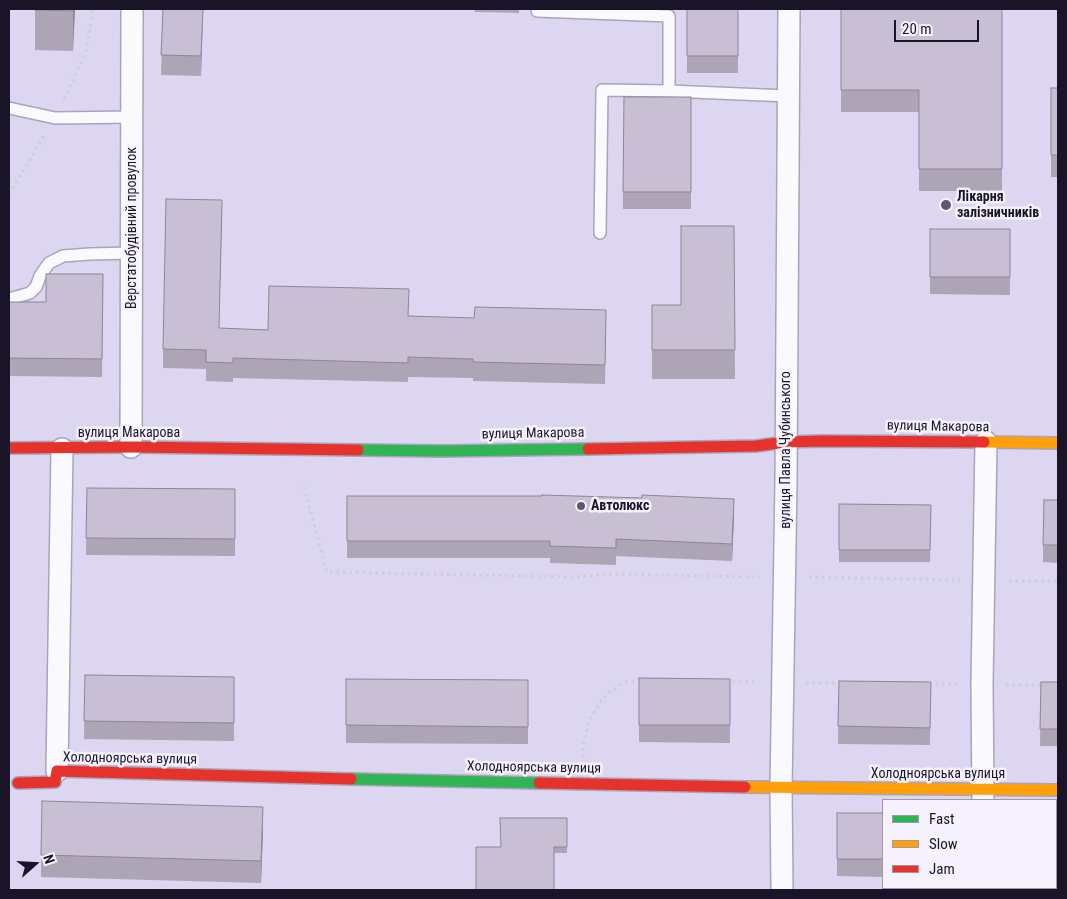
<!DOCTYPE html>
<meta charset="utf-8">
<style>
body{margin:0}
#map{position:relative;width:1067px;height:899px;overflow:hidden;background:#ddd6f0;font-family:"Roboto Condensed",sans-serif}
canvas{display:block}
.frame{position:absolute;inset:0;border:10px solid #1a1428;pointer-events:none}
.legend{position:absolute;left:882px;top:799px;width:175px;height:90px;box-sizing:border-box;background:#f5f2fe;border:1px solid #9d99a8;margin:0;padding:6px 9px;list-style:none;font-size:15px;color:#1a1428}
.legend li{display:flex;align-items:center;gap:10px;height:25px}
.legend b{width:25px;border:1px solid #9d99a8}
.north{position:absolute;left:10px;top:839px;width:50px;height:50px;-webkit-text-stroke:4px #f5f2fe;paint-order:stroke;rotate:71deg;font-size:14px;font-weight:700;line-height:20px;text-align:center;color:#1a1428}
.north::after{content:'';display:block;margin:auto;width:18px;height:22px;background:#1a1428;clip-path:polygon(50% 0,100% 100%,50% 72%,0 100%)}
.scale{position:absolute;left:894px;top:20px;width:85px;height:22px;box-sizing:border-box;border:2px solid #1a1428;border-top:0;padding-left:6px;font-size:15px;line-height:18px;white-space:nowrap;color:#1a1428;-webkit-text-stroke:4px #f5f2fe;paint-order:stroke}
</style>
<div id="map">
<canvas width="1067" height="899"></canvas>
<div class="frame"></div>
<ul class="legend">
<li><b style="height:6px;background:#30b455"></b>Fast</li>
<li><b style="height:6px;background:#ff9f0a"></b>Slow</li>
<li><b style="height:6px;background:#e5322d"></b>Jam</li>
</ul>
<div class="north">N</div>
<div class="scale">20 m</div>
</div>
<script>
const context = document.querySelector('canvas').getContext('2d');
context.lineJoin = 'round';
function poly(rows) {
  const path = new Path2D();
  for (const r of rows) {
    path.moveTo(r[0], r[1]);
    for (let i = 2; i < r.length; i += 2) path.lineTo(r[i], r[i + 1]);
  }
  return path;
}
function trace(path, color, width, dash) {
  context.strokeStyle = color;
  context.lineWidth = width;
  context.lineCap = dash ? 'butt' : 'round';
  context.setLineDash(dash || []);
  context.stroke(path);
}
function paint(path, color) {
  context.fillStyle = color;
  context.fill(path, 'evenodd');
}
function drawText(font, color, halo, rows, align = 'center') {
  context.font = font + ' "Roboto Condensed",sans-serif';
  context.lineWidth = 5;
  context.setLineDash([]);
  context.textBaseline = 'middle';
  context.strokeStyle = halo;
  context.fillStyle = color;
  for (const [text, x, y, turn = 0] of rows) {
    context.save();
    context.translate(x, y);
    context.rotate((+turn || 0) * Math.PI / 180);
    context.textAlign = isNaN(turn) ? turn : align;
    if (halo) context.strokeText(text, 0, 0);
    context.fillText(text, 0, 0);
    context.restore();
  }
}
const path = poly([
 [64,99,86,51,93,9],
 [9,194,45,135],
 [304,487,327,572,574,577,609,574,760,577],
 [809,577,960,580],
 [1009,581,1058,581],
 [726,682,758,682],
 [806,683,843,683],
 [929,684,958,684],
 [1006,685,1043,685],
 [583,757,583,746,589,721,601,701,608,693,625,682,643,680]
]);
const lane = poly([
 [537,11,669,16,669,91,788,96],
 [9,108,55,118,133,117],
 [600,233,602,90,669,91],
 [9,299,30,293,36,287,40,276,49,263,63,256,90,254,132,253]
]);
const street = poly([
 [131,447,132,9],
 [57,771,62,449],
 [983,800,982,684,986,442],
 [984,888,984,890],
 [782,890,781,788,786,482,789,9]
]);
const fast = poly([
 [358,450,443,451,588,449],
 [351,779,539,783]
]);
const slow = poly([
 [984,442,1058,443],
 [745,787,1058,790]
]);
const jam = poly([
 [9,448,131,447,358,450],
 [588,449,756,446,786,442,822,441,984,442],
 [18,783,55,782,57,771,351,779],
 [539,783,745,787]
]);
const wall = poly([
 [35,9,75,9,73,51,35,50],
 [163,9,203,9,201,76,161,75],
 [475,9,519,9,519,13,475,12],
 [687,9,738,9,738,73,687,73],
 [841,9,1002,9,1002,191,919,191,919,112,841,112],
 [1051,88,1058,88,1058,177,1051,177],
 [624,97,691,97,691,209,623,209],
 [222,219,219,328,268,330,409,316,606,330,605,384,473,381,473,378,408,377,408,382,233,378,233,382,206,381,206,369,163,368,163,349],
 [734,226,735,379,652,379,652,305,681,305],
 [930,229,1010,229,1010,295,930,294],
 [103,274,102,377,9,376,9,302,46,302],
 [87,488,235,489,235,556,86,555],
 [347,496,734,516,732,561,616,556,616,565,550,563,550,558,347,558],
 [1058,500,1058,563,1043,562,1043,545],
 [839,504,931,505,930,562,839,562],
 [85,675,234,677,234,741,84,739],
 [639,678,730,679,730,743,639,742],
 [346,679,528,680,528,744,346,743],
 [839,681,931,682,930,745,838,744],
 [1041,682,1058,682,1058,746,1040,746],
 [837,813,883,813,883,877,837,876],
 [1056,814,1058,814,1058,877,1056,877],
 [567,818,567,853,554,853,501,847],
 [263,829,261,883,41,877,41,855]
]);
const shadedWall = poly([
 [73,9,75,9,73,51],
 [203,9,201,76,201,56],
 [734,499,734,516,732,561,732,544],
 [263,807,263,829,261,883,261,861]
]);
const building = poly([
 [35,9,73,9,73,11,35,10,35,9],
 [163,9,203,9,201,56,161,55,163,9],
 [687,9,738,9,738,56,687,56,687,9],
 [841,9,1002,9,1002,169,919,169,919,90,841,90,841,9],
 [1051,88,1058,88,1058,155,1051,155,1051,88],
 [624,97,691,97,691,192,623,192,624,97],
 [166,199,222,200,219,328,268,330,269,286,409,289,408,316,474,318,475,307,606,310,605,365,473,362,473,359,408,357,408,363,233,358,233,363,206,362,206,350,163,349,166,199],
 [681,226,734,226,735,350,652,350,652,305,681,305,681,226],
 [930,229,1010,229,1010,277,930,277,930,229],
 [46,274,103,274,102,359,9,358,9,302,46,302,46,274],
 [87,488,235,489,235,539,86,538,87,488],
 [542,495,642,498,642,495,734,499,732,544,616,539,616,548,550,546,550,541,347,541,347,496,542,496,542,495],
 [1044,500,1058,500,1058,545,1043,545,1044,500],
 [839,504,931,505,930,550,839,550,839,504],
 [85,675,234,677,234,723,84,721,85,675],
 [639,678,730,679,730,725,639,725,639,678],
 [346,679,528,680,528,727,346,725,346,679],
 [839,681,931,682,930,728,838,726,839,681],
 [1041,682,1058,682,1058,729,1040,729,1041,682],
 [42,801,263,807,261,861,41,855,42,801],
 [837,813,883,813,883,859,837,859,837,813],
 [1056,814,1058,814,1058,859,1056,859,1056,814],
 [500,818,567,818,567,847,554,847,554,890,476,890,476,847,501,847,500,818]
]);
const markers = [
 [946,205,6,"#5e586e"],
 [581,506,5,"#5e586e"]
];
const poiNames = [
 ["Лікарня",957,197],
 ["залізничників",957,213],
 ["Автолюкс",591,506]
];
const streetNames = [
 ["Верстатобудівний провулок",132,228,-90],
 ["вулиця Макарова",938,427,1],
 ["вулиця Макарова",129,433],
 ["вулиця Макарова",533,434,-1],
 ["вулиця Павла Чубинського",786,450,-90],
 ["Холодноярська вулиця",130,759,1],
 ["Холодноярська вулиця",534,768,1],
 ["Холодноярська вулиця",938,774]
];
trace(lane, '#aaa3ba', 14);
trace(street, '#aaa3ba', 24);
trace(fast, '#aaa3ba', 14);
trace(slow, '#aaa3ba', 14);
trace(jam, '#aaa3ba', 14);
trace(path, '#cfced5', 3, [2.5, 4]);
trace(lane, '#faf9fd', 11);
trace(street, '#faf9fd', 21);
trace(fast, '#30b455', 11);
trace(slow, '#ff9f0a', 11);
trace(jam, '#e5322d', 11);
paint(wall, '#ada4b6');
paint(shadedWall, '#8d8694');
paint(building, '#c9bfd4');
trace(building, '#8d8694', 1);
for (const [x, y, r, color] of markers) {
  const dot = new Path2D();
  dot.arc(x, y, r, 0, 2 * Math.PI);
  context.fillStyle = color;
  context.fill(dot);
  trace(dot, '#f5f2fe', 2);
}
drawText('bold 14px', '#1a1428', '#f5f2fe', poiNames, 'left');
drawText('14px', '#1a1428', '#f5f2fe', streetNames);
</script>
